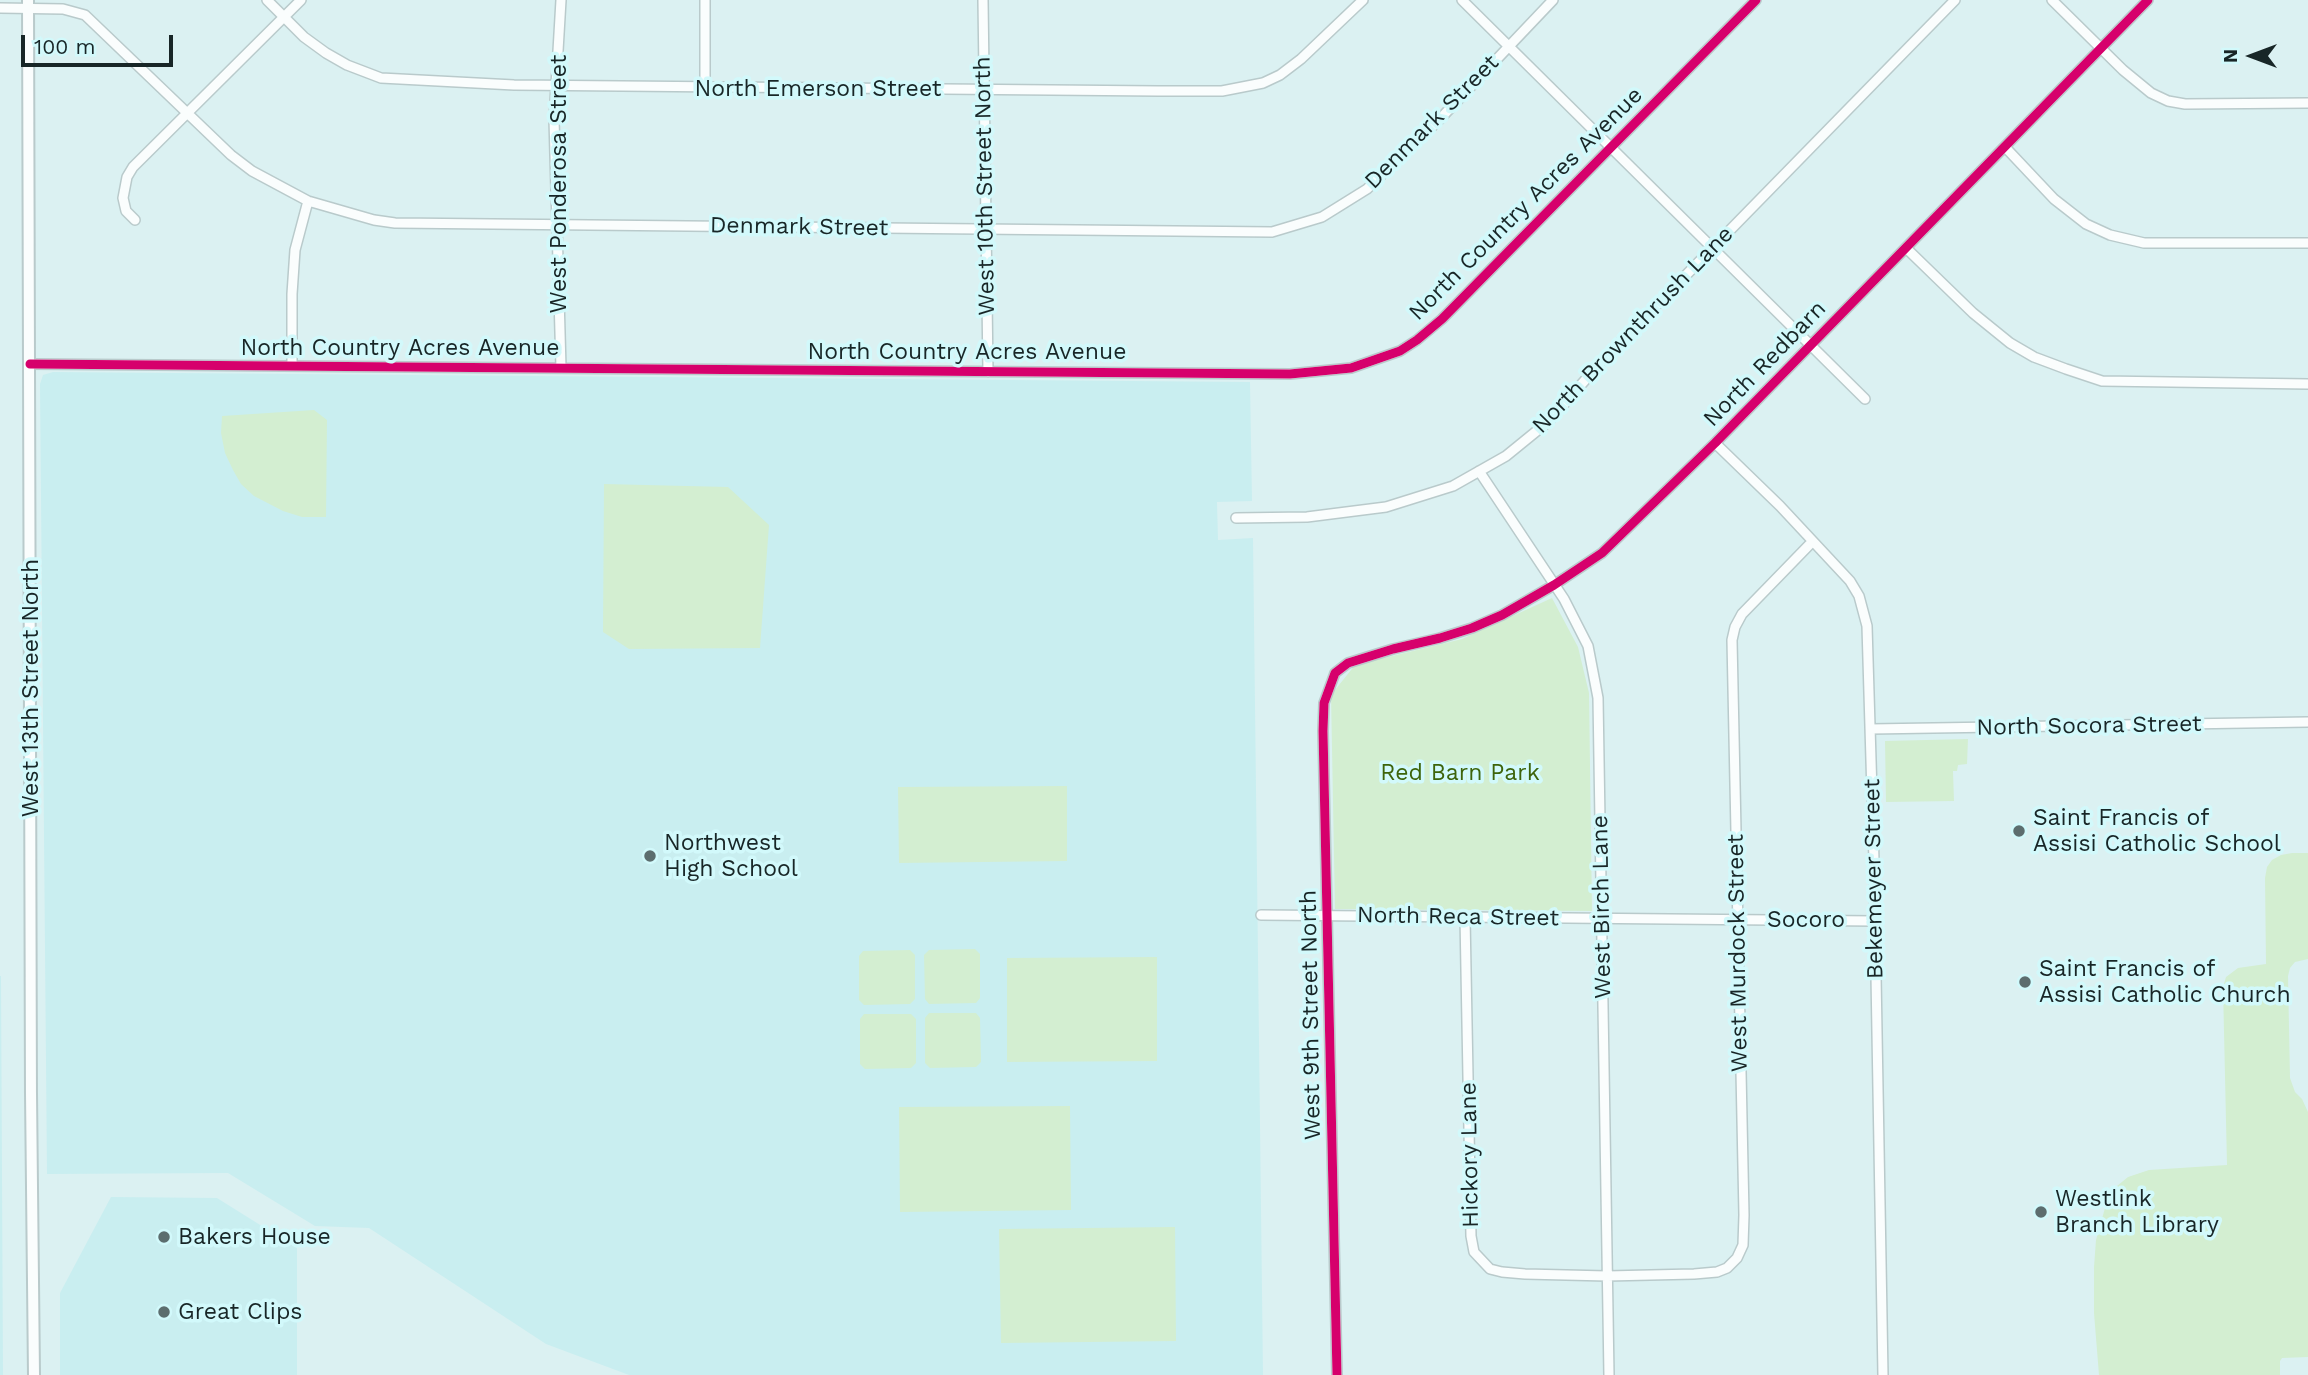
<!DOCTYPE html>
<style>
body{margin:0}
#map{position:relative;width:2308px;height:1375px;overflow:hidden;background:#dbf1f2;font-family:"Work Sans",sans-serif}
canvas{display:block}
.north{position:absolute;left:2217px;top:21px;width:70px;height:70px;-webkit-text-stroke:5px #d2f9fb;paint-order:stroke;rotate:270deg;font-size:19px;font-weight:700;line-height:28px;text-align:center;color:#182627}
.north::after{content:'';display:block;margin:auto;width:24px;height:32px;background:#182627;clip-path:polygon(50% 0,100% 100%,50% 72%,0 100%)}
.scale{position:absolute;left:21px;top:35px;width:152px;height:32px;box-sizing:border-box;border:4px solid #182627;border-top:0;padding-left:9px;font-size:21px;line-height:24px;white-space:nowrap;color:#182627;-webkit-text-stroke:5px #d2f9fb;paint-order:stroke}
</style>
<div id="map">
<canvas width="2308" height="1375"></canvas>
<div class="north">N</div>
<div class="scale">100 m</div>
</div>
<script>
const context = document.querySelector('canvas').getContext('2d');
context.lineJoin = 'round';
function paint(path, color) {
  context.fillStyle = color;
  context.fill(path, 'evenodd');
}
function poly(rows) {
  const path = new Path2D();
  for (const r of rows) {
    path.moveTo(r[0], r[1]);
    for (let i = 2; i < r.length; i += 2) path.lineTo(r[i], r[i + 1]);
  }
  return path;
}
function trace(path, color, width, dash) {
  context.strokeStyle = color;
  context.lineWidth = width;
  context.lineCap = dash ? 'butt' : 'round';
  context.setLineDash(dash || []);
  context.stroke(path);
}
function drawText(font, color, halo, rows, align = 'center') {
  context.font = font + ' "Work Sans",sans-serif';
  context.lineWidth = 7;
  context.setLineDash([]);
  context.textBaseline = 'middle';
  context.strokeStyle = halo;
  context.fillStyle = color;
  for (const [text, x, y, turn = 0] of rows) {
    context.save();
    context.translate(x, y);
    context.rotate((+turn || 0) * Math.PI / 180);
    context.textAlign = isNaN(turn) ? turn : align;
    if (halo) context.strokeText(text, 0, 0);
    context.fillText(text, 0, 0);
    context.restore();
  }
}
const built = poly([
 [53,372,1250,382,1252,501,1217,502,1218,540,1253,538,1263,1375,629,1375,546,1344,369,1228,315,1226,228,1173,47,1174,40,384,43,375],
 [0,976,1,976,3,1375,0,1375],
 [111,1197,217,1198,297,1248,297,1375,60,1375,60,1293]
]);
const green = poly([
 [314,410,327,420,326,517,302,517,283,511,254,496,241,484,233,470,225,453,221,433,222,416],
 [604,484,728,487,769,525,760,648,629,649,603,632],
 [1552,598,1578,647,1589,693,1592,911,1335,909,1331,695,1355,665,1462,639],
 [1968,739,1967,764,1958,765,1957,771,1953,771,1954,801,1886,802,1885,741],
 [1067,786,1067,861,899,863,898,787],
 [2292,853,2308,853,2308,959,2295,962,2290,968,2288,976,2290,1078,2295,1092,2302,1099,2308,1112,2308,1357,2282,1358,2280,1361,2280,1375,2099,1375,2094,1313,2094,1267,2096,1240,2105,1208,2117,1186,2128,1177,2149,1170,2227,1165,2223,987,2226,977,2238,968,2266,964,2265,878,2267,867,2272,860,2281,855],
 [975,949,980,954,980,998,976,1003,929,1004,925,999,924,955,929,950],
 [910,950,915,955,915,999,910,1004,864,1005,859,1000,859,956,863,951],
 [1157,957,1157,1061,1007,1062,1007,958],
 [929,1013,976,1013,980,1018,981,1062,976,1067,930,1068,925,1063,925,1018],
 [864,1014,911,1014,916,1019,916,1063,911,1068,865,1069,860,1064,860,1019],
 [1070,1106,1071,1210,900,1212,899,1107],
 [1175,1227,1176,1341,1001,1343,999,1229]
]);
const minor = poly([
 [267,0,304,37,326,53,347,65,381,78,514,85,1158,91,1222,91,1263,83,1280,75,1301,59,1363,0],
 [705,0,705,88],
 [983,0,988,372],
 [1462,0,1865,399],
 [2052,0,2123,70,2151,93,2168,101,2185,104,2308,103],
 [0,8,63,9,85,15,231,155,252,171,308,201,374,220,395,223,1272,232,1322,217,1367,189,1439,120,1553,0],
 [2005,147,2054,199,2086,224,2110,235,2144,243,2308,243],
 [135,220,126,211,123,198,127,177,133,167,301,0],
 [1906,248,1973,313,2010,343,2034,357,2066,369,2102,381,2308,384],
 [30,364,1290,374,1351,368,1400,351,1417,340,1442,319,1756,0],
 [292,366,292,294,295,250,308,201],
 [561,368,554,119,561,0],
 [1715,443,1780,506,1850,581,1859,596,1867,626,1874,861,1883,1375],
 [1479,471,1564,599,1588,646,1598,698,1609,1375],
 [1236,518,1307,517,1386,507,1453,486,1506,456,1549,421,1602,361,1955,0],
 [1871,729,2308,722],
 [1261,915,1874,921],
 [1465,917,1471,1236,1474,1252,1490,1269,1502,1272,1525,1274,1607,1276,1694,1274,1717,1272,1727,1268,1737,1258,1743,1245,1744,1215,1732,640,1735,627,1742,614,1812,542],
 [1337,1375,1323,731,1324,703,1335,673,1348,663,1393,649,1440,638,1472,628,1502,615,1554,585,1602,553,1715,443,2148,0]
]);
const tertiary = poly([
 [28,0,31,1093,34,1375]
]);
const cycleway = poly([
 [30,364,1290,374,1351,368,1400,351,1417,340,1442,319,1756,0],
 [1337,1375,1323,731,1324,703,1335,673,1348,663,1393,649,1440,638,1472,628,1502,615,1554,585,1602,553,1715,443,2148,0]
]);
const markers = [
 [2019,831,7,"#5c6d6e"],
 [650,856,7,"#5c6d6e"],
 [2025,982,7,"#5c6d6e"],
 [2041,1212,7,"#5c6d6e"],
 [164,1237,7,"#5c6d6e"],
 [164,1312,7,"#5c6d6e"]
];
const streetNames = [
 ["North Emerson Street",818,89],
 ["Denmark Street",1432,122,-45],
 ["West Ponderosa Street",559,184,-90],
 ["West 10th Street North",985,186,-91],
 ["North Country Acres Avenue",1526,204,-45],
 ["Denmark Street",799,227,1],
 ["North Brownthrush Lane",1633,330,-46],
 ["North Country Acres Avenue",400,348],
 ["North Country Acres Avenue",967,352],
 ["North Redbarn",1765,364,-46],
 ["West 13th Street North",31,688,-90],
 ["North Socora Street",2089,726,-1],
 ["Bekemeyer Street",1874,879,-91],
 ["West Birch Lane",1602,907,-91],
 ["North Reca Street",1458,917,1],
 ["Socoro",1806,920],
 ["West Murdock Street",1738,953,-91],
 ["West 9th Street North",1311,1015,-91],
 ["Hickory Lane",1470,1155,-91]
];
const parkNames = [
 ["Red Barn Park",1460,773]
];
const poiNames = [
 ["Saint Francis of",2033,818],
 ["Assisi Catholic School",2033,844],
 ["Northwest",664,843],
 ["High School",664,869],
 ["Saint Francis of",2039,969],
 ["Assisi Catholic Church",2039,995],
 ["Westlink",2055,1199],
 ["Branch Library",2055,1225],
 ["Bakers House",178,1237],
 ["Great Clips",178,1312]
];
paint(built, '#c9eef0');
paint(green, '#d3eed1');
trace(minor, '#b9cacb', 12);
trace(tertiary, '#b9cacb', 14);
trace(minor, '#fafdfd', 9);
trace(tertiary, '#fafdfd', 10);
trace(cycleway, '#d6006c', 9);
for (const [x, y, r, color] of markers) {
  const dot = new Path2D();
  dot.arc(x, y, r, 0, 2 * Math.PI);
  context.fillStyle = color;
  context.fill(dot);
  trace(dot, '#d2f9fb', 2.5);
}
drawText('23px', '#182627', '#d2f9fb', streetNames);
drawText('23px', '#3d640b', '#d2f9fb', parkNames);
drawText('23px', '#182627', '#d2f9fb', poiNames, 'left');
</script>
